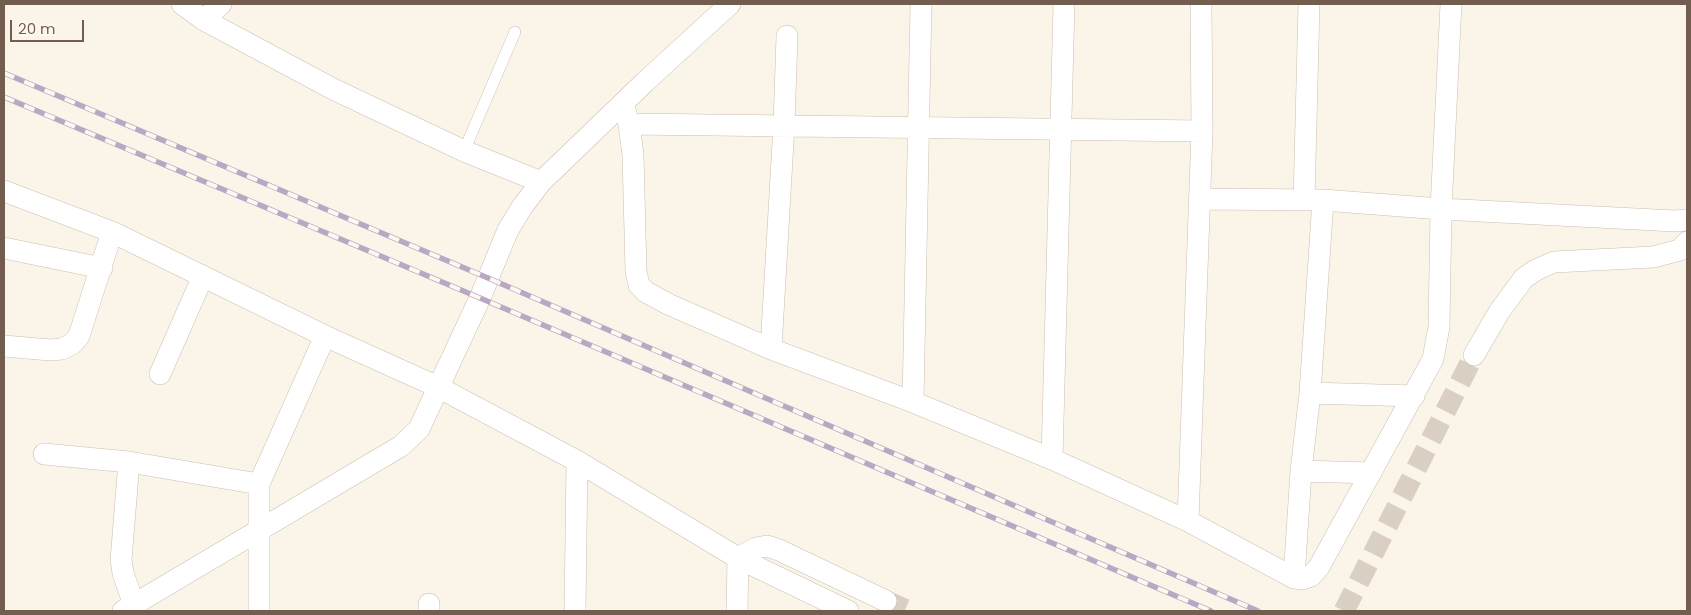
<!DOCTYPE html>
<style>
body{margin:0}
#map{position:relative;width:1691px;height:615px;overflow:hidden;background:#fbf5e9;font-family:Poppins,sans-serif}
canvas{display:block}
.frame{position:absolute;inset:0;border:5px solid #735d4f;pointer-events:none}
.scale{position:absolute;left:10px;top:20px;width:74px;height:22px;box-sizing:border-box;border:2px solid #735d4f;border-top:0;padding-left:6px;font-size:15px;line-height:18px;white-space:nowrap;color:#735d4f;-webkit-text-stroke:4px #fef8f0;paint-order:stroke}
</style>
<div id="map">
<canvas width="1691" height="615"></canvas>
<div class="frame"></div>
<div class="scale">20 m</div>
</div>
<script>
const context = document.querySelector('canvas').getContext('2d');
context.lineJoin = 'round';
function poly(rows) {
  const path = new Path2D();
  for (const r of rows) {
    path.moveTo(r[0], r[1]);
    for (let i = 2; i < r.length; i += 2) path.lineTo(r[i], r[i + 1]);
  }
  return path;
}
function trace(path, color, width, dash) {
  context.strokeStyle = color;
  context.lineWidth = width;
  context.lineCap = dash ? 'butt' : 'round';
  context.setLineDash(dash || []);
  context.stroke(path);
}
const minorTunnel = poly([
 [886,601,909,611],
 [1344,611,1474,355]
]);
const service = poly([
 [464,151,515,32]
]);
const minor = poly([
 [182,4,204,20,333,89,464,151,541,182],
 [204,20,221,4],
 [625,110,629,124,1202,131],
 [629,124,633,155,636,271,639,285,646,292,668,304,771,349,913,402,1052,459,1188,521,1294,578,1303,579,1311,576,1319,567,1433,359,1439,327,1441,209,1451,4],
 [4,191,112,232,325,336,438,387,577,461,738,558,848,611],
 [1200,199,1323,200,1441,209,1675,221,1687,220],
 [1304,200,1309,4],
 [4,248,102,268],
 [4,346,50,350,62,349,72,344,79,336,112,232],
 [771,349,784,125,787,36],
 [1474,355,1499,312,1524,278,1536,270,1554,262,1653,257,1680,250,1687,242],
 [160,374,203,276],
 [1310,393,1414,396],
 [913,402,921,4],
 [44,454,129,462,259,484],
 [1052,459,1064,4],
 [129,462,121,560,123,573,134,605],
 [1301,471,1371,473],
 [1188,521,1202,131,1201,4],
 [1294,578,1301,471,1310,393,1323,200],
 [123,611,401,446,419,429,480,298,508,230,522,207,541,182,646,81,730,4],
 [259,611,259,484,325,336],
 [429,611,429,604],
 [575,611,577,461],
 [737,611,738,558,756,548,767,546,779,550,886,601]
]);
const rail = poly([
 [4,73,488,278,1258,611],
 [4,97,480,298,1211,611]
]);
trace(minorTunnel, '#d9cfc2', 21, [21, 11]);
trace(service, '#ccbdb0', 12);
trace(minor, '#ccbdb0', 22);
trace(service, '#fff', 11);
trace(minor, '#fff', 21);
trace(rail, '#b8a8c4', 5.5);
trace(rail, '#fef8f0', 4, [11]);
</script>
